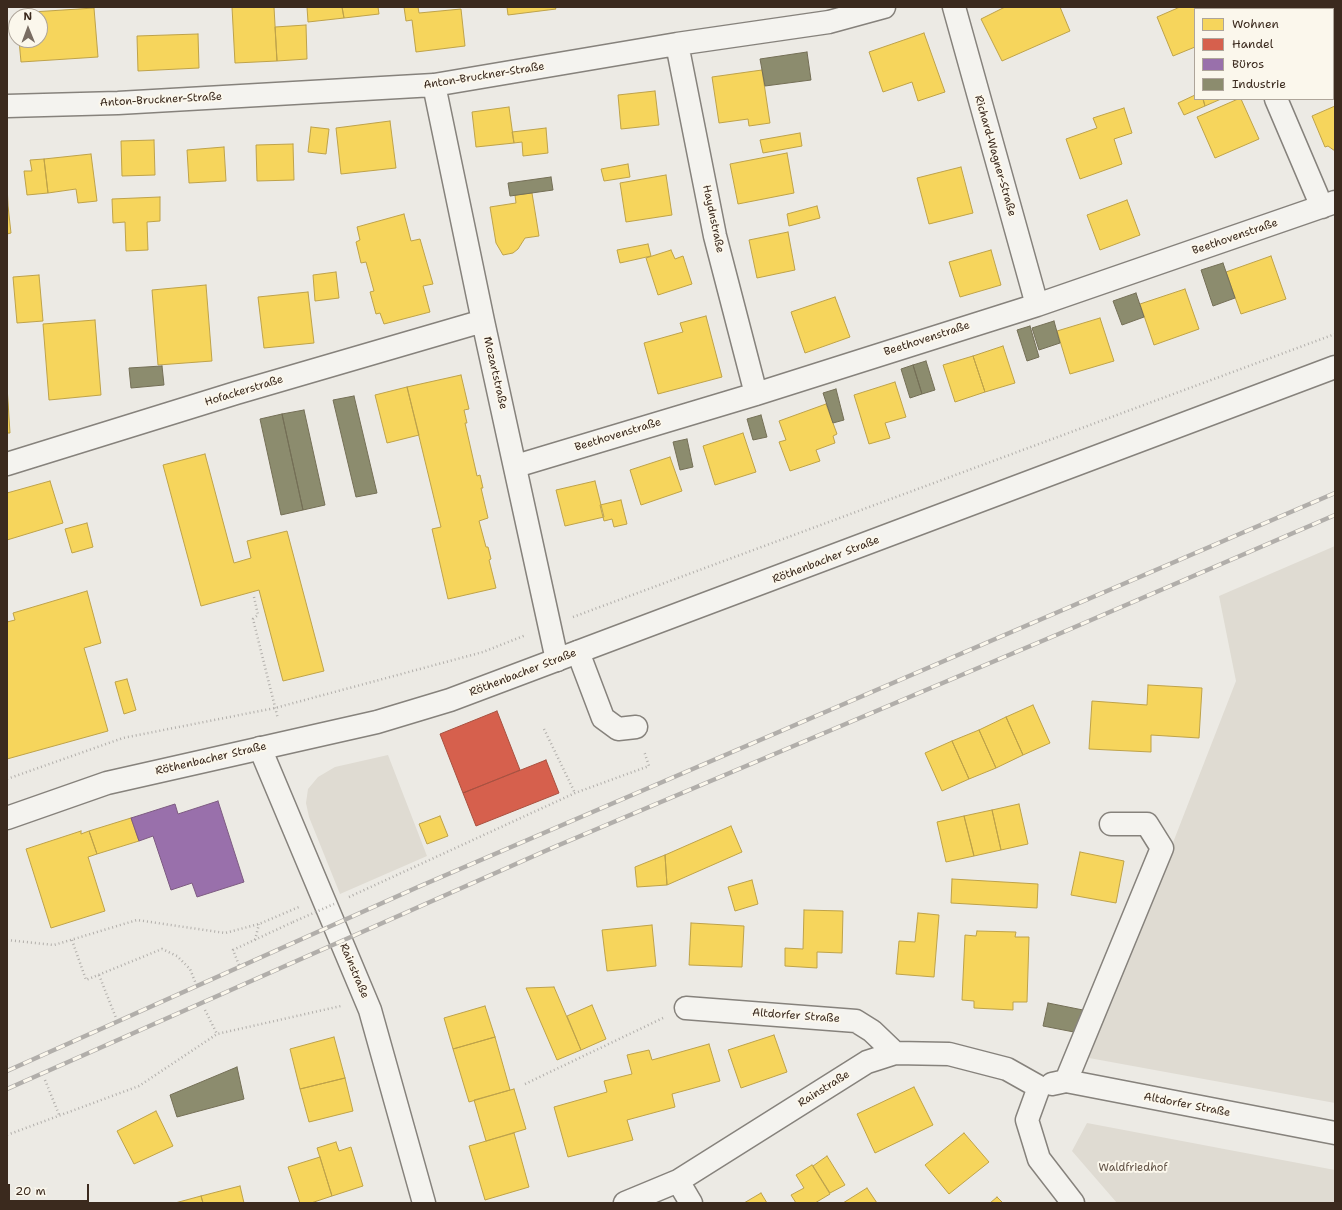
<!DOCTYPE html>
<meta charset="utf-8">
<style>
body{margin:0}
#map{position:relative;width:1342px;height:1210px;overflow:hidden;background:#eceae4;font-family:"Shantell Sans",sans-serif}
canvas{display:block}
.frame{position:absolute;inset:0;border:8px solid #3b2a1e;pointer-events:none}
.legend{position:absolute;left:1194px;top:8px;width:140px;height:92px;box-sizing:border-box;background:#fbf7ec;border:1px solid #aea59a;margin:0;padding:5px 7px;list-style:none;font-size:12px;color:#3b2a1e}
.legend li{display:flex;align-items:center;gap:8px;height:20px}
.legend b{width:20px;border:1px solid #aea59a}
.north{position:absolute;left:8px;top:8px;width:40px;height:40px;box-sizing:border-box;background:#fbf7ec;border:1px solid #aea59a;border-radius:50%;rotate:359deg;font-size:11px;font-weight:700;line-height:16px;text-align:center;color:#3b2a1e}
.north::after{content:'';display:block;margin:auto;width:14px;height:18px;background:#796d63;clip-path:polygon(50% 0,100% 100%,50% 72%,0 100%)}
.scale{position:absolute;left:8px;top:1184px;width:81px;height:18px;box-sizing:border-box;border:2px solid #3b2a1e;border-top:0;padding-left:5px;font-size:12px;line-height:14px;white-space:nowrap;color:#3b2a1e;-webkit-text-stroke:3px #fbf7ec;paint-order:stroke}
</style>
<div id="map">
<canvas width="1342" height="1210"></canvas>
<div class="frame"></div>
<ul class="legend">
<li><b style="height:11px;background:#f6d55c"></b>Wohnen</li>
<li><b style="height:11px;background:#d6604d"></b>Handel</li>
<li><b style="height:11px;background:#9970ab"></b>Büros</li>
<li><b style="height:11px;background:#8c8c6e"></b>Industrie</li>
</ul>
<div class="north">N</div>
<div class="scale">20 m</div>
</div>
<script>
const context = document.querySelector('canvas').getContext('2d');
context.lineJoin = 'round';
function paint(path, color) {
  context.fillStyle = color;
  context.fill(path, 'evenodd');
}
function poly(rows) {
  const path = new Path2D();
  for (const r of rows) {
    path.moveTo(r[0], r[1]);
    for (let i = 2; i < r.length; i += 2) path.lineTo(r[i], r[i + 1]);
  }
  return path;
}
function trace(path, color, width, dash) {
  context.strokeStyle = color;
  context.lineWidth = width;
  context.lineCap = dash ? 'butt' : 'round';
  context.setLineDash(dash || []);
  context.stroke(path);
}
function drawText(font, color, halo, rows, align = 'center') {
  context.font = font + ' "Shantell Sans",sans-serif';
  context.lineWidth = 4;
  context.setLineDash([]);
  context.textBaseline = 'middle';
  context.strokeStyle = halo;
  context.fillStyle = color;
  for (const [text, x, y, turn = 0] of rows) {
    context.save();
    context.translate(x, y);
    context.rotate((+turn || 0) * Math.PI / 180);
    context.textAlign = isNaN(turn) ? turn : align;
    if (halo) context.strokeText(text, 0, 0);
    context.fillText(text, 0, 0);
    context.restore();
  }
}
const built = poly([
 [1335,546,1335,1103,1089,1058,1236,681,1219,596],
 [388,755,427,856,340,894,309,817,306,803,308,789,318,777,335,767],
 [1087,1123,1335,1170,1335,1203,1117,1203,1072,1151]
]);
const homes = poly([
 [232,7,274,7,277,61,235,63,232,7],
 [307,7,342,7,344,18,308,22,307,7],
 [342,7,378,7,379,14,344,18,342,7],
 [404,7,418,7,419,13,461,9,465,46,416,52,412,20,406,21,404,7],
 [507,7,555,7,556,9,508,15,507,7],
 [1005,7,1060,7,1070,31,1002,61,981,19,1005,7],
 [1180,7,1200,7,1200,9,1195,9,1195,47,1173,56,1157,17,1180,7],
 [94,8,98,57,21,62,19,40,40,40,40,16,18,16,17,13,94,8],
 [306,25,307,59,277,61,275,27,306,25],
 [924,33,945,92,918,101,912,82,883,92,869,52,924,33],
 [198,34,199,68,138,71,137,36,198,34],
 [1335,35,1335,81,1333,82,1333,36,1335,35],
 [762,70,770,123,749,126,748,119,719,123,712,77,762,70],
 [655,91,659,125,621,129,618,95,655,91],
 [1195,95,1195,99,1203,99,1205,106,1184,115,1178,103,1195,95],
 [1203,99,1221,99,1205,106,1203,99],
 [1238,99,1241,99,1259,139,1215,158,1197,117,1238,99],
 [1335,106,1335,151,1328,146,1325,147,1312,116,1335,106],
 [509,107,514,143,476,147,472,112,509,107],
 [1124,108,1132,133,1114,139,1122,164,1080,179,1066,139,1097,128,1093,118,1124,108],
 [390,121,396,168,341,174,336,128,390,121],
 [311,127,329,129,326,154,308,152,311,127],
 [546,128,548,153,523,156,522,142,514,143,512,132,546,128],
 [800,133,802,146,763,153,760,140,800,133],
 [154,140,155,175,122,176,121,141,154,140],
 [293,144,294,180,257,181,256,145,293,144],
 [224,147,226,181,189,183,187,150,224,147],
 [787,153,794,193,738,204,730,164,787,153],
 [91,154,97,201,78,203,76,189,48,193,44,159,91,154],
 [44,159,48,193,27,195,24,171,32,171,30,160,44,159],
 [628,164,630,177,604,181,601,169,628,164],
 [961,167,973,213,929,224,917,178,961,167],
 [666,175,672,215,626,222,620,183,666,175],
 [7,183,8,206,7,206,7,183],
 [532,193,539,236,525,238,518,249,513,253,503,255,496,243,490,207,516,203,515,195,532,193],
 [160,197,160,221,147,222,148,250,126,251,125,222,113,223,112,199,160,197],
 [1127,200,1140,235,1100,250,1087,215,1127,200],
 [7,206,8,206,11,233,7,234,7,206],
 [817,206,820,218,789,226,787,214,817,206],
 [404,214,411,241,420,239,433,284,423,286,430,312,384,324,380,313,376,314,370,292,374,291,366,262,361,263,356,242,360,240,357,227,404,214],
 [788,232,795,270,757,278,749,240,788,232],
 [648,244,651,256,620,263,617,250,648,244],
 [671,250,675,259,683,256,692,284,658,295,646,258,671,250],
 [991,250,1001,285,960,297,949,262,991,250],
 [1271,256,1286,299,1241,314,1226,272,1271,256],
 [336,272,339,298,315,301,313,275,336,272],
 [39,275,43,321,17,323,13,277,39,275],
 [206,285,212,361,158,365,152,290,206,285],
 [1185,289,1199,329,1154,345,1140,304,1185,289],
 [308,292,314,343,264,348,258,297,308,292],
 [835,297,850,337,805,353,791,312,835,297],
 [706,316,722,377,658,394,644,343,683,332,680,323,706,316],
 [1100,318,1114,361,1070,374,1057,331,1100,318],
 [95,320,101,395,49,400,43,324,95,320],
 [1003,346,1015,383,985,392,973,356,1003,346],
 [973,356,985,392,955,402,943,365,973,356],
 [461,375,469,409,464,410,467,423,465,423,477,476,480,475,483,488,481,488,488,518,479,521,486,547,488,547,491,559,489,560,496,588,448,599,432,529,441,527,407,387,461,375],
 [895,382,906,417,885,423,890,438,869,444,854,395,895,382],
 [7,386,10,433,7,433,7,386],
 [407,387,419,435,387,443,375,395,407,387],
 [826,404,837,434,833,436,835,443,816,450,820,461,790,471,779,442,786,440,779,421,826,404],
 [743,433,756,472,715,485,703,446,743,433],
 [205,454,234,563,251,558,247,541,287,531,324,671,283,681,259,590,201,606,163,465,205,454],
 [670,457,682,491,641,505,630,470,670,457],
 [50,481,63,523,7,540,7,493,50,481],
 [595,481,604,517,565,526,556,490,595,481],
 [621,500,627,524,614,527,612,519,604,521,600,505,621,500],
 [87,523,93,547,72,553,65,529,87,523],
 [87,591,101,643,84,648,108,731,7,759,7,622,15,620,13,613,87,591],
 [127,679,136,710,124,714,115,682,127,679],
 [1148,685,1202,688,1199,738,1151,735,1151,752,1089,749,1092,701,1147,705,1148,685],
 [1033,705,1050,743,1023,755,1006,717,1033,705],
 [1006,717,1023,755,996,768,979,730,1006,717],
 [979,730,996,768,969,779,952,741,979,730],
 [952,741,969,779,942,791,925,753,952,741],
 [1019,804,1028,844,1001,850,992,810,1019,804],
 [992,810,1001,850,974,856,964,816,992,810],
 [440,816,448,836,427,844,419,824,440,816],
 [964,816,974,856,946,862,937,822,964,816],
 [131,818,139,841,97,854,89,831,131,818],
 [731,826,742,852,667,885,665,855,731,826],
 [81,831,81,834,89,831,97,854,88,857,105,911,51,928,26,849,81,831],
 [1080,852,1124,861,1116,903,1071,895,1080,852],
 [665,855,667,885,637,887,635,867,665,855],
 [952,879,1038,884,1037,908,951,903,952,879],
 [752,880,758,904,735,911,728,887,752,880],
 [804,910,843,911,842,953,817,952,817,968,785,966,785,948,803,949,804,910],
 [918,913,939,915,934,977,896,974,899,941,915,942,918,913],
 [691,923,744,926,742,967,689,965,691,923],
 [652,925,656,966,607,971,602,930,652,925],
 [977,931,1016,932,1015,937,1029,937,1027,1002,1013,1002,1013,1010,974,1008,974,1001,962,1000,965,935,976,936,977,931],
 [554,987,581,1050,557,1060,526,988,554,987],
 [592,1005,606,1039,581,1050,567,1016,592,1005],
 [485,1006,495,1037,453,1049,444,1018,485,1006],
 [774,1035,787,1072,741,1088,728,1050,774,1035],
 [334,1037,345,1078,300,1089,290,1049,334,1037],
 [495,1037,510,1090,469,1102,453,1049,495,1037],
 [709,1044,720,1081,672,1094,675,1107,627,1120,633,1140,568,1157,554,1107,607,1092,604,1081,632,1074,627,1055,649,1050,652,1060,709,1044],
 [345,1078,353,1111,309,1122,300,1089,345,1078],
 [914,1087,933,1125,875,1153,857,1114,914,1087],
 [514,1089,526,1129,486,1141,474,1100,514,1089],
 [156,1111,173,1146,134,1164,117,1131,156,1111],
 [514,1133,529,1187,485,1200,469,1146,514,1133],
 [964,1133,989,1162,949,1194,925,1165,964,1133],
 [336,1142,339,1151,351,1147,363,1186,332,1196,317,1148,336,1142],
 [827,1156,845,1185,830,1193,813,1166,827,1156],
 [320,1157,332,1196,311,1203,300,1203,288,1167,320,1157],
 [812,1165,830,1194,815,1203,796,1203,791,1195,804,1188,796,1175,812,1165],
 [240,1186,244,1203,203,1203,201,1196,240,1186],
 [867,1188,877,1203,843,1203,867,1188],
 [761,1193,767,1203,744,1203,761,1193],
 [201,1196,203,1203,175,1203,201,1196],
 [997,1197,1003,1203,990,1203,997,1197]
]);
const shops = poly([
 [497,711,520,770,463,793,440,734,497,711],
 [546,760,559,793,476,826,463,793,546,760]
]);
const offices = poly([
 [218,801,244,882,197,897,192,883,171,890,153,836,139,841,131,818,175,804,178,814,218,801]
]);
const industry = poly([
 [807,52,811,80,765,86,760,59,807,52],
 [551,177,553,190,510,196,508,183,551,177],
 [1223,263,1235,298,1213,306,1201,270,1223,263],
 [1136,293,1144,317,1122,325,1113,301,1136,293],
 [1054,321,1060,343,1039,350,1032,328,1054,321],
 [1030,326,1039,357,1027,361,1017,330,1030,326],
 [926,361,935,390,922,394,913,365,926,361],
 [913,365,922,394,910,398,901,369,913,365],
 [162,366,164,385,131,388,129,368,162,366],
 [836,389,844,420,833,423,823,393,836,389],
 [354,396,377,493,356,497,333,400,354,396],
 [304,410,325,505,303,510,282,414,304,410],
 [282,414,303,510,281,515,260,419,282,414],
 [761,415,767,437,753,440,747,419,761,415],
 [687,439,693,467,680,470,673,442,687,439],
 [1048,1003,1083,1010,1079,1033,1043,1026,1048,1003],
 [237,1067,244,1099,177,1117,170,1095,237,1067]
]);
const path = poly([
 [254,597,258,615,253,619,278,719],
 [573,617,1335,334],
 [544,729,575,793],
 [7,779,123,738,275,708,483,652,526,635],
 [349,897,575,793,649,766,644,751],
 [7,940,54,945,137,920,225,933,259,924,299,907],
 [72,940,86,980,162,949,177,956,190,969,196,984],
 [255,940,259,924],
 [239,965,233,950,293,922],
 [99,975,116,1018],
 [205,1010,217,1034],
 [45,1080,60,1117],
 [525,1084,663,1018],
 [7,1135,139,1086,217,1034,341,1006]
]);
const minor = poly([
 [954,7,1037,305],
 [1236,7,1237,9],
 [677,44,715,236,756,394],
 [434,85,483,321,557,660],
 [1276,99,1322,207],
 [7,106,118,103,434,85,677,44,829,22,884,7],
 [7,464,236,393,483,321],
 [516,466,756,394,1037,305,1335,202],
 [578,652,603,718,618,729,636,727],
 [260,748,370,1010,424,1203],
 [686,1008,856,1021,872,1031,895,1053],
 [1066,1081,1162,848,1147,824,1111,824],
 [1052,1084,1066,1081,1335,1133],
 [1039,1087,1027,1120,1039,1159,1073,1203],
 [678,1181,691,1203],
 [625,1203,678,1181,867,1062,895,1053,949,1054,1007,1069,1039,1087]
]);
const major = poly([
 [7,818,107,783,377,722,450,700,1335,367]
]);
const rail = poly([
 [7,1071,418,887,1335,493],
 [7,1089,552,848,1061,633,1335,515]
]);
const pathBridge = poly([
 [293,922,334,904]
]);
const streetNames = [
 ["Anton-Bruckner-Straße",484,76,-9],
 ["Anton-Bruckner-Straße",161,100,-3],
 ["Richard-Wagner-Straße",995,156,74],
 ["Haydnstraße",713,219,78],
 ["Beethovenstraße",1235,237,-19],
 ["Beethovenstraße",927,339,-18],
 ["Mozartstraße",495,373,77],
 ["Hofackerstraße",244,391,-17],
 ["Beethovenstraße",618,435,-17],
 ["Röthenbacher Straße",826,560,-21],
 ["Röthenbacher Straße",523,673,-21],
 ["Röthenbacher Straße",211,759,-13],
 ["Rainstraße",354,971,67],
 ["Altdorfer Straße",796,1016,4],
 ["Rainstraße",824,1089,-32],
 ["Altdorfer Straße",1187,1105,11]
];
const parkNames = [
 ["Waldfriedhof",1133,1168]
];
paint(built, '#dfdbd2');
paint(homes, '#f6d55c');
trace(homes, '#bea249', 1);
paint(shops, '#d6604d');
trace(shops, '#a8503f', 1);
paint(offices, '#9970ab');
trace(offices, '#7d5b81', 1);
paint(industry, '#8c8c6e');
trace(industry, '#746f56', 1);
trace(minor, '#86827c', 25);
trace(major, '#86827c', 25);
trace(path, '#b1aeaa', 2.5, [1, 3]);
trace(minor, '#f4f3ef', 22);
trace(major, '#f4f3ef', 22);
trace(rail, '#b1aeaa', 4.5);
trace(rail, '#fbf7ec', 3, [9]);
trace(pathBridge, '#b1aeaa', 2.5, [1, 3]);
drawText('11px', '#3b2a1e', '#fbf7ec', streetNames);
drawText('11px', '#625347', '#fbf7ec', parkNames);
</script>
